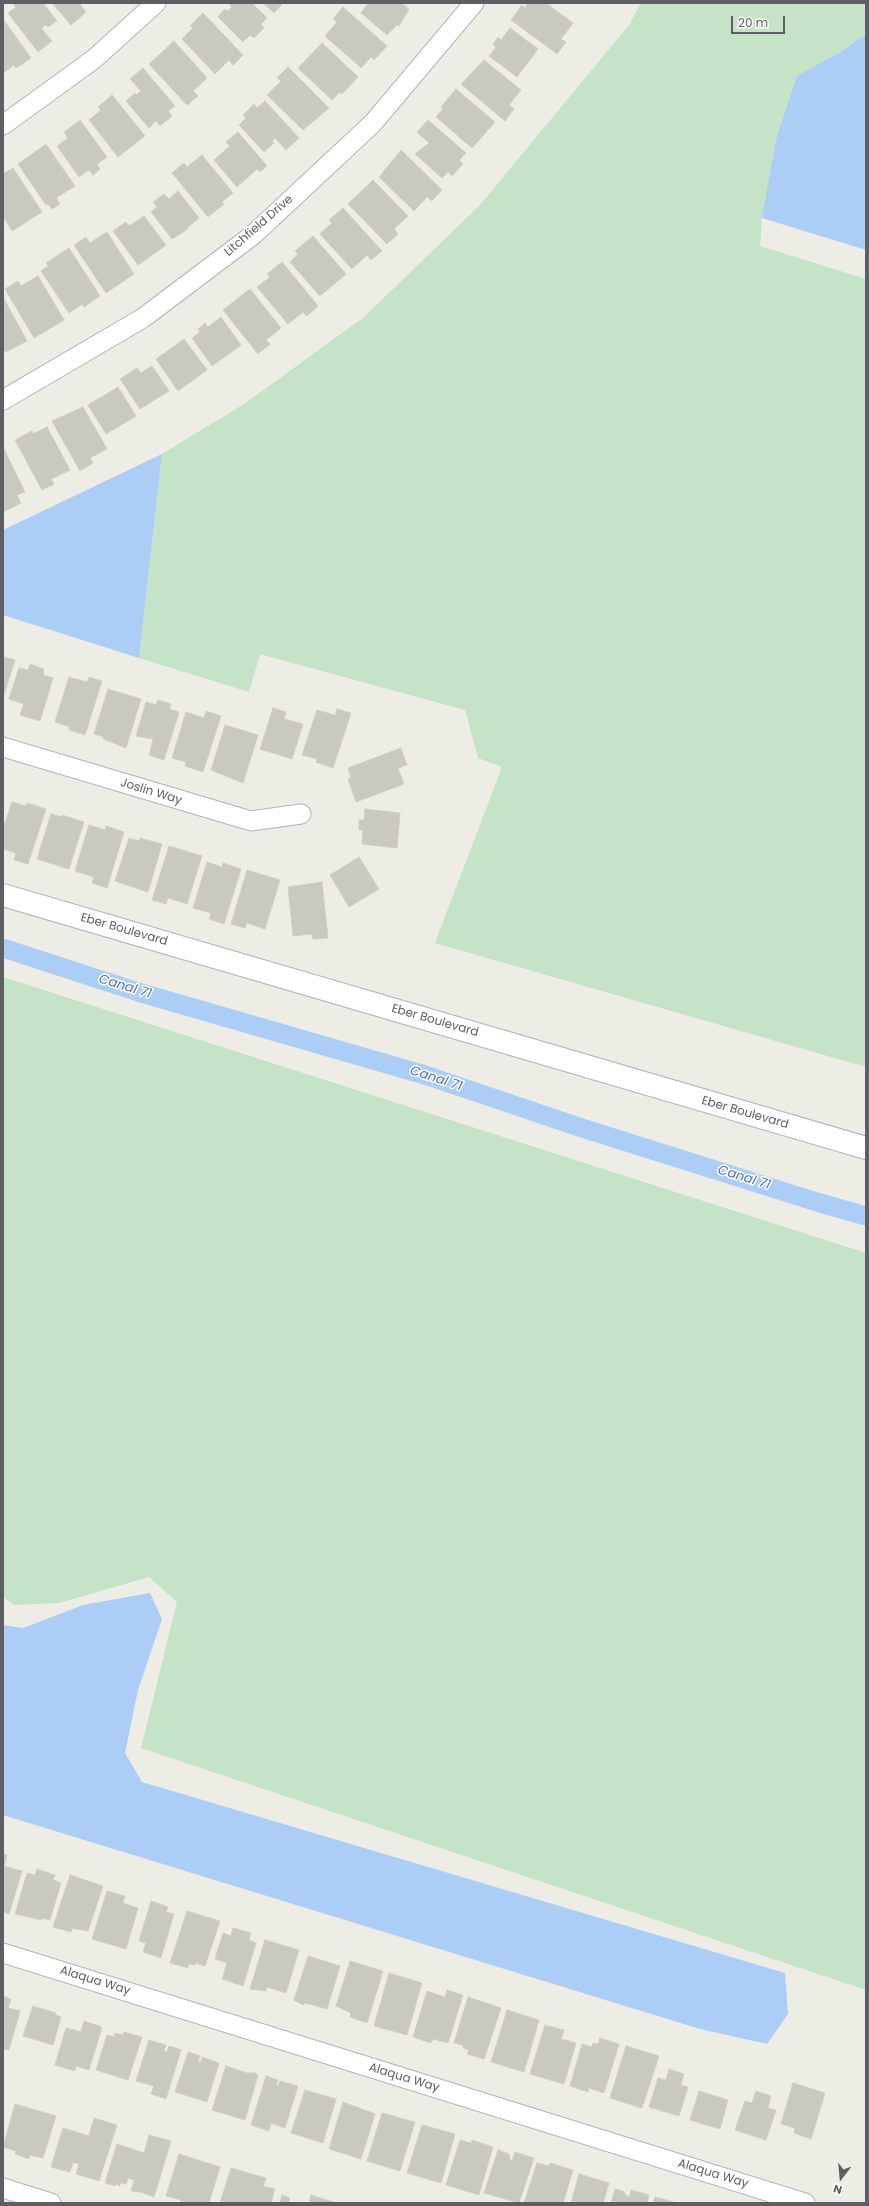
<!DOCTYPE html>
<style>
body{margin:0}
#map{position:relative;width:869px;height:2206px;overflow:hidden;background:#edece5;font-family:Poppins,sans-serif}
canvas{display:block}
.frame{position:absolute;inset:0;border:4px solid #5d5f64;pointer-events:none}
.north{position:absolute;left:821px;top:2158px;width:40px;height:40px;-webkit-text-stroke:3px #fff;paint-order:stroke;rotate:196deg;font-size:11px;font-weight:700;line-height:16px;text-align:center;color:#5d5f64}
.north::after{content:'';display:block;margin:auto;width:14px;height:18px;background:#5d5f64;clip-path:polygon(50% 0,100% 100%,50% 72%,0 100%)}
.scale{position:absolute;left:731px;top:16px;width:54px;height:18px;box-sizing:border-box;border:2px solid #5d5f64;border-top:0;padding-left:5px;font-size:12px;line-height:14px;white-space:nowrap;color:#5d5f64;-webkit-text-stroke:3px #fff;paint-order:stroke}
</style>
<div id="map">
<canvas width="869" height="2206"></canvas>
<div class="frame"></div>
<div class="north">N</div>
<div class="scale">20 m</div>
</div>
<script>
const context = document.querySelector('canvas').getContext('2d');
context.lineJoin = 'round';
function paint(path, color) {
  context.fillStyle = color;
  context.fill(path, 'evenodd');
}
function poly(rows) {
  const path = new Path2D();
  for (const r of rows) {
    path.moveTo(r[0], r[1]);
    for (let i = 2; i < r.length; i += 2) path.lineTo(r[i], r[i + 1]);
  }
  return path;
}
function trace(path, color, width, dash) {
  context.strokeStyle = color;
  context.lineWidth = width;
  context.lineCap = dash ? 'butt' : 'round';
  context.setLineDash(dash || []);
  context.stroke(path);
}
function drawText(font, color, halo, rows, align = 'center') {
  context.font = font + ' Poppins,sans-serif';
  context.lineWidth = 3;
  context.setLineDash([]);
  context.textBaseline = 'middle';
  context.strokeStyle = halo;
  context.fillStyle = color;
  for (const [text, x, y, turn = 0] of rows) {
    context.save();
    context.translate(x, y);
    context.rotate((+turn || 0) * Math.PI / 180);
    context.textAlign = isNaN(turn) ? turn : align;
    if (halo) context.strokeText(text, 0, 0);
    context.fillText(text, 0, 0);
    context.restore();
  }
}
const green = poly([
 [641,3,866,3,866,34,839,53,762,218,760,246,866,279,866,1067,435,943,502,767,478,758,465,710,260,654,249,692,139,658,162,454,244,404,363,318,480,205,629,25],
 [3,977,866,1253,866,1990,141,1748,177,1602,149,1577,59,1603,14,1605,3,1597]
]);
const water = poly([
 [866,34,866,250,762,218,776,140,797,76,839,53],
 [162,454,139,658,3,615,3,530],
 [150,1593,162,1619,138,1690,125,1753,142,1782,785,1973,788,2014,767,2044,700,2029,3,1815,3,1625,23,1628,83,1605]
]);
const canal = poly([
 [3,948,138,992,425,1075,582,1128,820,1203,866,1216]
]);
const building = poly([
 [12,3,43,3,57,21,48,27,46,25,41,28,52,41,38,52,8,13,16,7,12,3],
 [52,3,79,3,86,12,71,25,52,3],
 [228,3,252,3,267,18,261,24,264,28,254,38,250,35,243,42,218,17,225,9,227,11,232,7,228,3],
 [263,3,283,3,274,13,263,3],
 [368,3,401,3,409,9,399,26,397,25,387,35,361,13,368,3],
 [528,3,546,3,573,23,561,39,566,42,557,54,511,20,522,5,525,8,528,3],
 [343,7,387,46,374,60,371,57,361,68,325,36,337,22,333,19,343,7],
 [203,13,243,55,233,65,229,60,215,74,182,39,193,28,190,26,203,13],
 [3,19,31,58,16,68,14,65,3,73,3,19],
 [510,28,538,49,517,77,489,56,496,47,493,44,498,37,501,40,510,28],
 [174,41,207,78,193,91,198,96,187,105,149,64,174,41],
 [322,43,358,77,342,94,340,92,332,100,298,68,322,43],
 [484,60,521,90,509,105,514,109,505,121,461,84,484,60],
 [288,67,329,108,303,130,267,95,281,81,277,78,288,67],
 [143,68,175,106,168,111,172,116,160,126,156,121,149,128,126,101,135,93,136,95,141,91,130,79,143,68],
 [456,89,495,122,472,148,436,117,443,109,441,107,456,89],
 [112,95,145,136,118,157,89,120,101,110,98,107,112,95],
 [265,101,299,138,286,150,275,138,272,141,274,143,264,152,239,125,246,118,243,115,254,104,257,108,265,101],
 [80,120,107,157,97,164,100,169,93,175,89,170,79,177,57,146,68,138,64,132,80,120],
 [428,120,466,153,459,160,463,164,452,176,448,172,442,178,415,154,429,143,417,132,428,120],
 [238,132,267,166,260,172,257,169,237,187,214,160,230,146,226,142,238,132],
 [46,144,75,186,56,198,60,204,52,209,48,204,46,205,18,164,46,144],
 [401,150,442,190,432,201,427,197,414,211,379,177,401,150],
 [202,155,233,193,222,202,224,204,208,217,172,173,184,163,187,167,202,155],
 [13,168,42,212,12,231,3,216,3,174,13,168],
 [373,180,408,216,394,229,398,234,387,244,348,204,373,180],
 [178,191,199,218,187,228,188,229,172,239,151,212,157,207,153,202,164,194,169,199,178,191],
 [343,208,382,251,371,260,367,255,352,269,320,234,332,223,329,220,343,208],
 [144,216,166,245,138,265,113,231,126,222,129,226,144,216],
 [107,232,134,274,106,293,74,245,86,237,90,243,107,232],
 [313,236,346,274,320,296,290,262,298,254,295,251,313,236],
 [69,248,100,296,84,307,82,304,69,313,41,271,48,266,46,263,69,248],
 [282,262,318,306,307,316,303,312,288,324,257,287,270,277,267,274,282,262],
 [38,276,64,320,34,338,5,289,18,281,21,286,38,276],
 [250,289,281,328,266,340,270,344,258,354,223,310,250,289],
 [3,297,27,341,6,352,3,349,3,297],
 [221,317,241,345,212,366,192,338,200,332,198,329,205,323,208,327,221,317],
 [184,339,207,370,178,391,156,359,184,339],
 [152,366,169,391,140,409,120,379,137,368,141,373,152,366],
 [118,387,136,416,106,434,88,405,118,387],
 [83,407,107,449,90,458,93,463,80,471,52,421,83,407],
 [47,427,70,470,51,479,54,484,42,490,15,440,32,431,33,434,47,427],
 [3,447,25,492,17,495,21,503,3,512,3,447],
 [3,657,15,660,3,698,3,657],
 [30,664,44,669,43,675,53,678,40,721,20,715,24,704,9,699,19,668,28,670,30,664],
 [69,677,87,682,89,677,102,681,85,735,69,730,70,727,55,722,69,677],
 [108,689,141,699,126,748,103,739,104,737,94,734,108,689],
 [158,700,171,704,169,709,179,712,164,760,149,755,153,739,136,736,146,702,156,705,158,700],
 [273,708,286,712,284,719,303,724,292,759,260,749,273,708],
 [337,709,351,713,333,768,316,762,317,759,302,755,317,710,335,715,337,709],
 [206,711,221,716,203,772,185,766,186,762,172,758,186,712,204,718,206,711],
 [225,725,258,735,243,783,211,770,225,725],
 [401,748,407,765,398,768,404,784,356,802,348,779,351,778,348,768,401,748],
 [12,802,26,806,27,803,46,809,28,864,14,860,16,853,3,849,3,829,12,802],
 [365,809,400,813,397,848,362,844,363,830,359,830,359,820,364,820,365,809],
 [51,814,61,817,62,815,84,822,69,869,37,859,51,814],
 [89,825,105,830,106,826,124,832,107,888,92,883,94,877,75,871,89,825],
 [129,838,139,841,140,838,162,844,148,892,115,881,129,838],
 [169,846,202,856,187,904,168,898,166,904,152,900,169,846],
 [359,857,379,889,349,907,330,875,359,857],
 [207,862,222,867,223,863,241,869,224,924,209,919,211,913,193,908,207,862],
 [247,870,280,880,265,929,247,923,245,928,231,924,247,870],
 [322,882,328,938,313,939,312,934,293,936,288,887,322,882],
 [3,1854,7,1855,4,1866,22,1871,9,1914,3,1912,3,1854],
 [37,1869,55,1875,53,1880,61,1883,50,1920,43,1918,42,1920,15,1914,27,1873,35,1875,37,1869],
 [70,1875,103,1886,88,1931,72,1928,71,1932,53,1927,70,1875],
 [107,1891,125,1896,123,1903,138,1908,126,1949,92,1939,107,1891],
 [151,1901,168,1907,166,1912,174,1914,161,1958,143,1952,146,1943,139,1941,151,1901],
 [187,1911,220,1921,205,1966,196,1963,195,1965,189,1964,188,1968,170,1963,187,1911],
 [233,1928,251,1933,249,1940,256,1943,243,1986,222,1979,227,1963,215,1959,223,1933,231,1936,233,1928],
 [265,1940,299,1950,286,1993,267,1987,266,1991,250,1989,265,1940],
 [308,1956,340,1966,327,2009,305,2003,303,2005,294,2000,308,1956],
 [350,1961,383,1971,367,2023,350,2017,351,2013,336,2006,350,1961],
 [389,1973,422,1983,407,2035,374,2026,389,1973],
 [447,1990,463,1995,448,2043,433,2039,431,2043,413,2037,427,1991,445,1997,447,1990],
 [3,1996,11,1999,8,2008,20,2011,9,2050,3,2049,3,1996],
 [468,1997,501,2008,484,2059,467,2054,469,2050,463,2048,463,2045,454,2043,468,1997],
 [33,2006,56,2013,55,2015,61,2017,53,2045,23,2036,33,2006],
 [507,2010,539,2020,524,2072,491,2062,507,2010],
 [84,2021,102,2027,89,2070,76,2066,75,2071,55,2065,66,2028,81,2032,84,2021],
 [545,2025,564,2030,561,2039,576,2043,564,2084,530,2074,545,2025],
 [124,2032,142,2037,128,2080,96,2070,107,2035,114,2037,115,2033,123,2035,124,2032],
 [600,2038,619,2044,604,2093,589,2088,588,2092,570,2086,582,2044,592,2047,593,2043,598,2044,600,2038],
 [149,2040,166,2045,164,2051,167,2052,169,2046,181,2050,166,2099,151,2094,154,2086,136,2081,149,2040],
 [626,2046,659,2056,642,2108,610,2098,626,2046],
 [188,2052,200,2056,198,2061,201,2062,202,2057,219,2063,207,2102,175,2092,188,2052],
 [226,2066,247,2073,255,2073,258,2075,245,2120,212,2110,226,2066],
 [669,2069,684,2074,681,2085,688,2087,679,2116,649,2107,658,2078,666,2080,669,2069],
 [266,2076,278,2080,276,2085,278,2086,280,2081,298,2086,285,2128,271,2123,269,2131,251,2125,266,2076],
 [793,2083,825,2093,811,2139,794,2133,795,2128,781,2124,793,2083],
 [305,2090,336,2099,323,2143,291,2133,305,2090],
 [699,2091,728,2100,720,2129,690,2120,699,2091],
 [756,2091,771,2096,768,2108,776,2110,766,2140,735,2130,745,2101,752,2103,756,2091],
 [343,2102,375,2114,361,2159,329,2149,343,2102],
 [15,2104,56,2116,43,2158,30,2155,29,2159,15,2154,16,2151,3,2147,15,2104],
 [382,2113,415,2122,400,2171,367,2161,382,2113],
 [94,2118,117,2125,99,2181,76,2174,79,2164,73,2162,70,2172,51,2167,63,2128,89,2136,94,2118],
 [422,2125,455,2134,441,2183,407,2173,422,2125],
 [149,2135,171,2141,154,2197,140,2192,131,2191,134,2180,128,2178,126,2184,120,2183,120,2186,116,2184,115,2186,105,2183,117,2144,144,2153,149,2135],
 [460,2140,471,2143,472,2140,493,2147,479,2195,446,2185,460,2140],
 [498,2150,509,2154,510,2160,512,2161,515,2152,534,2158,519,2203,484,2193,498,2150],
 [179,2154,220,2167,209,2203,180,2203,181,2200,166,2196,179,2154],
 [537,2163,549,2166,550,2163,573,2170,563,2203,524,2203,537,2163],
 [231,2168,266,2178,263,2186,275,2189,271,2203,220,2203,231,2168],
 [579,2174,609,2183,603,2203,571,2203,579,2174],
 [615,2189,623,2191,629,2198,631,2190,649,2195,647,2203,611,2203,615,2189],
 [282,2195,290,2198,288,2203,280,2203,282,2195],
 [311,2195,333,2202,332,2203,309,2203,311,2195],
 [655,2197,674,2202,674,2203,653,2203,655,2197]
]);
const street = poly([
 [3,125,94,59,156,3],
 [3,400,143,318,253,235,373,123,474,3],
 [3,747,251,821,301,814],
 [3,1953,805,2203],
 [3,2188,51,2203]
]);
const secondary = poly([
 [3,895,866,1148]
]);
const streetNames = [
 ["Litchfield Drive",259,226,-41],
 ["Joslin Way",151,792,17],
 ["Eber Boulevard",124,930,16],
 ["Eber Boulevard",435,1021,16],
 ["Eber Boulevard",745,1113,16],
 ["Alaqua Way",95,1981,17],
 ["Alaqua Way",404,2078,17],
 ["Alaqua Way",713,2174,17]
];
const waterNames = [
 ["Canal 71",125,987,17],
 ["Canal 71",436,1079,18],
 ["Canal 71",744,1178,17]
];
paint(green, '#c4e3c7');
paint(water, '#accef6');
trace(canal, '#accef6', 19);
paint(building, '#c9c8c1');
trace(building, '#d2cfc4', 1);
trace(street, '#b2b4b8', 21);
trace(secondary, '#b4b6bb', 24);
trace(street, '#fff', 19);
trace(secondary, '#fff', 22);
drawText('12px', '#5d5f64', '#fff', streetNames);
drawText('italic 13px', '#4e73af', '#fff', waterNames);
</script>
